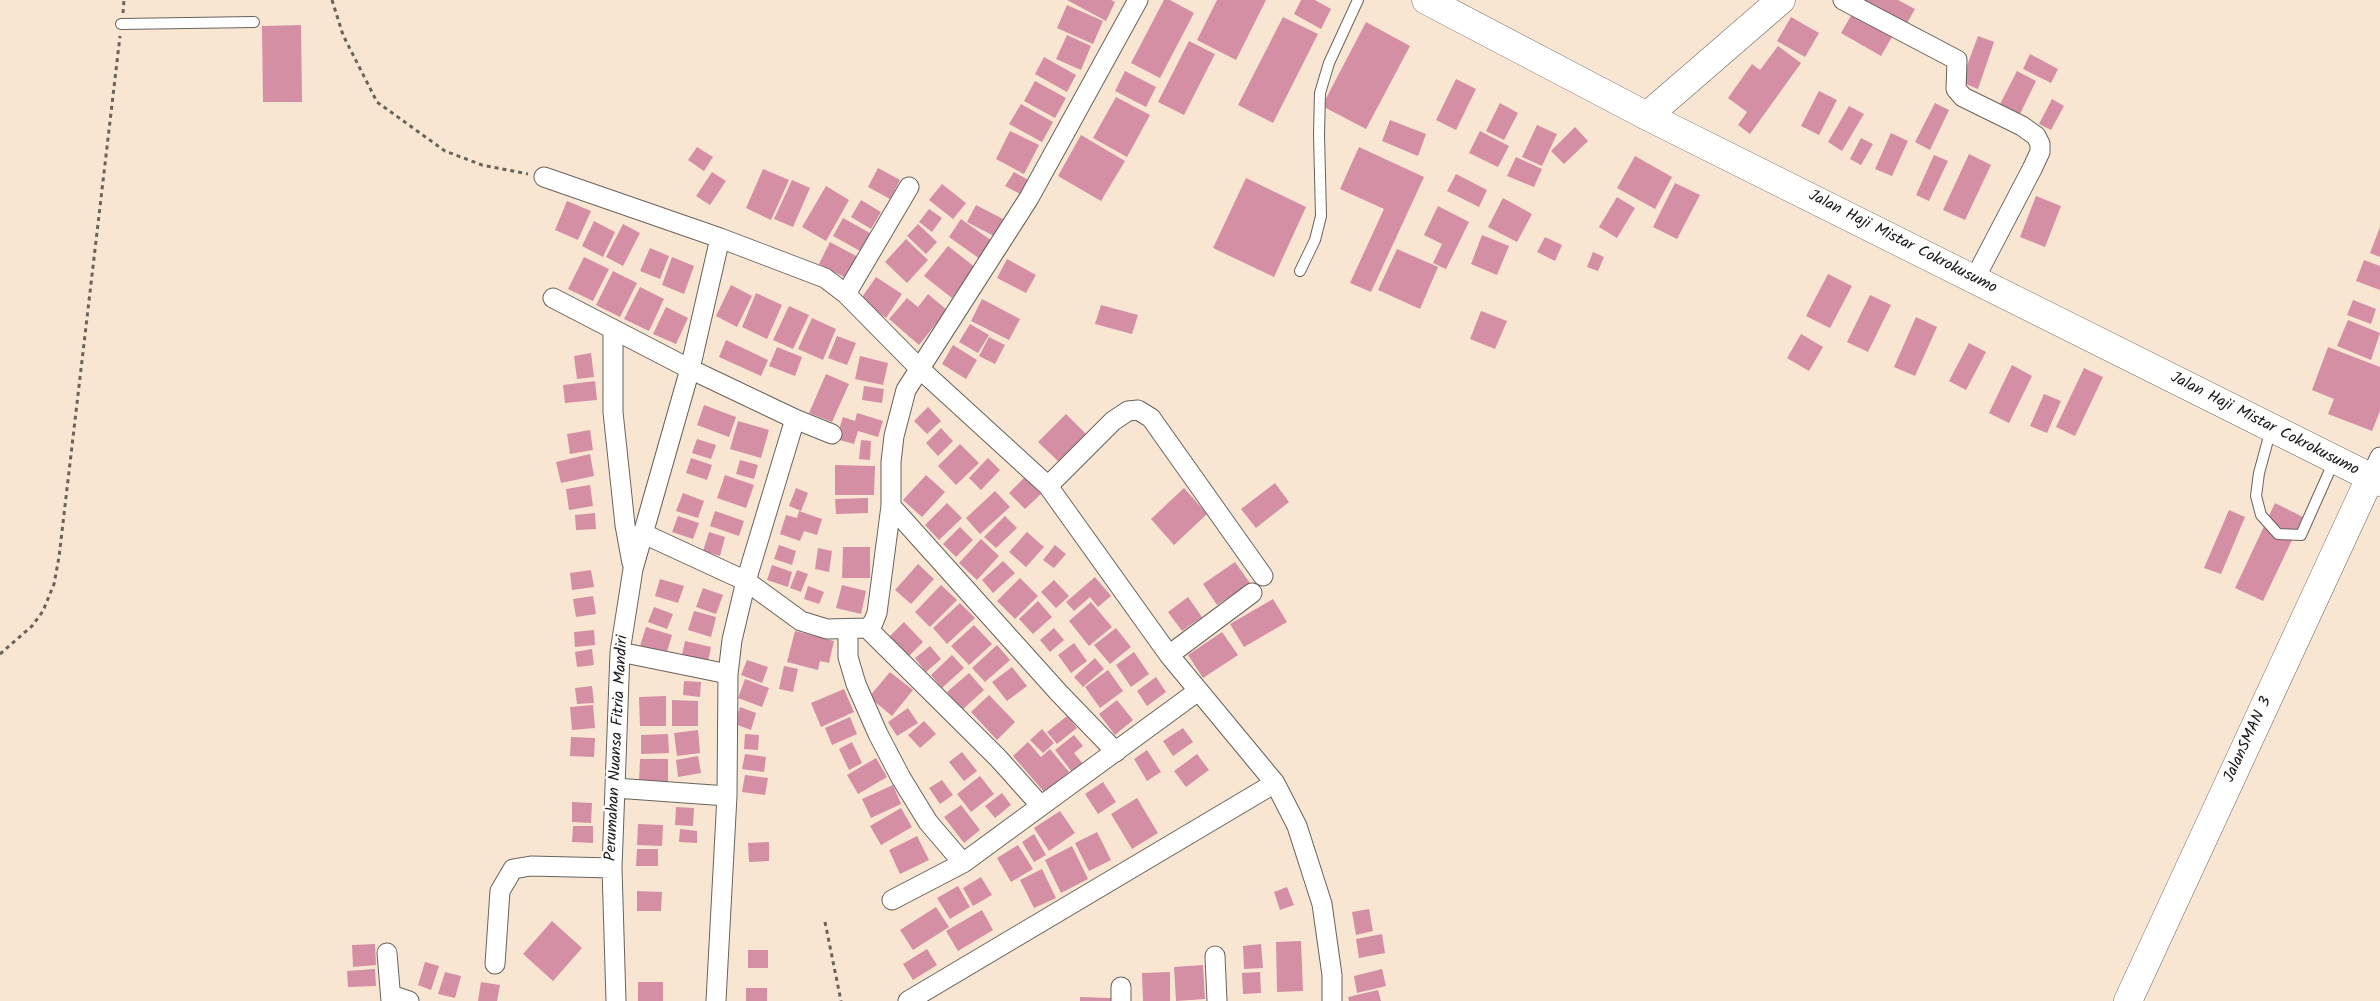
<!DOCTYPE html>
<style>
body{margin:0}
canvas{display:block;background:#f8e6d2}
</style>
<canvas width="2380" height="1001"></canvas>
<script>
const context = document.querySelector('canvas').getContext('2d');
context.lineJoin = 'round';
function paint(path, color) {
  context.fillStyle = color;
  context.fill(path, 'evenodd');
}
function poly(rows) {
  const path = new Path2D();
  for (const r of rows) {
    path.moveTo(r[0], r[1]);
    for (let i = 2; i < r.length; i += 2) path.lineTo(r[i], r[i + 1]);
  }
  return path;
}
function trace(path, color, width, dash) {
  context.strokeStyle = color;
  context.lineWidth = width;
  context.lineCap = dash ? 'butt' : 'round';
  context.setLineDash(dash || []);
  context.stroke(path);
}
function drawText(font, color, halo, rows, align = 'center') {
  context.font = font + ' Kalam,sans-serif';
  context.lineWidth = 5;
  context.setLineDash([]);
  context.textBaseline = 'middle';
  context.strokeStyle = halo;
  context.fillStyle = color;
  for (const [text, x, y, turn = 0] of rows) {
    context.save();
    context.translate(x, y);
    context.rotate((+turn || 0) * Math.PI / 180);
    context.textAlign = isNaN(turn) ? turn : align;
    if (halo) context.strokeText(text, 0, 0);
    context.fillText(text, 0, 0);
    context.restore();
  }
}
const building = poly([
 [1067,0,1111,0,1115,2,1106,21],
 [1164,0,1170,0,1194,13,1160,78,1131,63],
 [1217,0,1266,0,1236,60,1197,40],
 [1301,0,1315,0,1331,9,1321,29,1294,14],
 [1860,0,1898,0,1915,9,1906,25],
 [1067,5,1103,21,1093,44,1057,28],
 [1852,14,1892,37,1881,56,1841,33],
 [1283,17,1318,34,1273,123,1238,105],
 [1791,17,1819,33,1805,57,1777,41],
 [1366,22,1410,46,1366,129,1322,106],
 [301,25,302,102,263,102,262,26],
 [1067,35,1091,46,1081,70,1056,59],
 [1978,36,1994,42,1978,89,1961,82],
 [1189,41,1215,54,1184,115,1158,102],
 [1778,46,1801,63,1750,134,1738,125,1747,112,1728,98,1752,64,1760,70],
 [2030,54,2058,69,2051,83,2023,69],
 [1044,57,1076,75,1067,92,1035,74],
 [1125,71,1156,87,1146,107,1115,91],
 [2017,71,2036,81,2020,114,2000,104],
 [1456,79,1476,89,1456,130,1436,120],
 [1035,81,1066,98,1055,118,1024,101],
 [1819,91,1837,100,1819,135,1801,126],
 [1116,97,1150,115,1127,157,1093,138],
 [2052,99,2064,106,2051,130,2039,124],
 [1500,103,1518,113,1504,140,1486,131],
 [1935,103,1949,110,1930,150,1915,142],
 [1021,104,1053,122,1042,142,1009,124],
 [1849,106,1864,114,1842,151,1828,142],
 [1390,120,1426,134,1418,156,1382,141],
 [1537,125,1557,134,1542,166,1522,157],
 [1575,127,1588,141,1564,164,1551,151],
 [1010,131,1039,145,1024,174,996,159],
 [1480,131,1509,146,1498,167,1469,153],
 [1891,133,1908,141,1892,176,1875,169],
 [1081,135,1125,161,1101,201,1058,176],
 [1861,138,1873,144,1861,165,1850,159],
 [697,147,713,157,704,171,688,160],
 [1359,147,1424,177,1371,292,1350,283,1384,209,1340,189],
 [1969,154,1991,165,1965,220,1943,210],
 [1934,155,1948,161,1929,201,1916,195],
 [1635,156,1672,177,1655,209,1617,188],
 [1516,157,1542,169,1534,187,1507,176],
 [878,168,900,180,890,199,868,187],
 [763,169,789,180,771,220,746,208],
 [712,172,726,181,710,205,696,196],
 [1014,172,1030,181,1022,195,1005,186],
 [1456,174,1487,190,1479,207,1447,191],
 [1246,178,1306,207,1274,277,1213,248],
 [792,180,810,188,793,227,774,219],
 [1675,183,1700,195,1677,239,1653,227],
 [942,184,966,203,953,219,929,200],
 [826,186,849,200,826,241,802,227],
 [2036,196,2061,206,2045,247,2020,237],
 [1617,197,1635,208,1617,238,1599,227],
 [1503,198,1532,214,1517,242,1488,227],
 [861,200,881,212,871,229,851,217],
 [567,201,591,211,578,240,555,230],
 [976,205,1003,219,994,236,967,222],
 [1438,206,1469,222,1446,269,1433,263,1442,244,1424,235],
 [929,209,942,218,932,232,919,222],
 [843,218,870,233,860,251,833,236],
 [961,219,992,241,980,259,949,237],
 [594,221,615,232,603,257,582,246],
 [623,224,640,233,623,266,606,257],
 [918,224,937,242,926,254,907,236],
 [2380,227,2380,257,2370,253],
 [1482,235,1509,246,1497,275,1471,264],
 [1545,237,1562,245,1555,261,1537,252],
 [906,239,928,260,907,283,885,262],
 [830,242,858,257,846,278,819,264],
 [948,246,976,268,952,298,924,276],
 [650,248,669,256,660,279,640,271],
 [1397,249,1438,267,1420,309,1378,290],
 [1593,252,1604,257,1598,271,1587,267],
 [584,257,609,269,593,301,568,289],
 [672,257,694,266,684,294,662,285],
 [1007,259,1036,275,1026,293,997,278],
 [2364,260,2380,266,2380,290,2356,281],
 [613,271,637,283,620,317,596,305],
 [1828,274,1852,286,1830,328,1806,316],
 [876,277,902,294,886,318,860,300],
 [731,285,752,296,737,327,716,316],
 [640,287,664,299,649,331,624,319],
 [756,293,782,305,767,339,742,327],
 [928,294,947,310,919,345,889,319,907,298,918,307],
 [1870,295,1891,305,1868,352,1847,342],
 [982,299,1020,319,1009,340,971,321],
 [2353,300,2376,309,2371,324,2347,315],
 [1101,305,1138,315,1132,334,1095,324],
 [789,306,809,315,793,349,773,340],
 [666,307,688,318,676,344,653,334],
 [1481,311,1507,321,1495,349,1470,339],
 [1916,317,1937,327,1915,376,1894,367],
 [812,318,836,329,823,360,798,349],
 [2348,320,2380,333,2371,360,2337,346],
 [970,324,989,335,978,353,959,342],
 [1801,334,1823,347,1809,371,1787,358],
 [837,336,856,343,847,365,828,358],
 [989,337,1005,345,995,364,979,356],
 [726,340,768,360,761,376,719,357],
 [1969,343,1986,352,1966,390,1949,381],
 [953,345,977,360,966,379,942,364],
 [777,347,802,357,795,376,769,366],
 [2328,347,2380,367,2380,411,2372,431,2328,414,2334,399,2312,390],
 [591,353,594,377,577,379,574,356],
 [860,356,888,363,883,385,855,379],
 [2012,365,2032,376,2009,423,1989,413],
 [2084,368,2103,377,2075,436,2056,427],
 [826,374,849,384,832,422,809,413],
 [595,381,597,400,565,403,563,385],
 [864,386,884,389,882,403,862,400],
 [2044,394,2061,401,2047,433,2030,426],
 [704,405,736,417,729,437,697,425],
 [928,407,941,421,927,434,914,421],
 [857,413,883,421,878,437,858,431,854,444,836,439,843,417,855,421],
 [1066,414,1088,436,1061,464,1038,442],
 [738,421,769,430,761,458,730,449],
 [941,428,953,441,938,456,926,443],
 [590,430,593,450,570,454,567,434],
 [697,439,716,445,711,459,692,453],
 [861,440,871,441,870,460,859,459],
 [960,444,979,463,956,485,938,466],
 [590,454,594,476,561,483,556,462],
 [691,458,712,465,707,480,686,473],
 [988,458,1000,470,981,490,969,478],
 [740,460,758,465,754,479,736,474],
 [835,465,875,466,874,495,835,495],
 [725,475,754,485,746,508,717,498],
 [926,475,945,492,922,517,903,500],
 [1025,477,1041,494,1025,509,1009,493],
 [1275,483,1289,502,1256,528,1241,509],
 [590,485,593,506,569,510,566,489],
 [796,488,808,493,801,511,789,506],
 [1184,488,1207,514,1174,545,1151,519],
 [995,491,1010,507,980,534,966,518],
 [683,493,704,501,698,518,676,511],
 [868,498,868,513,836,514,835,499],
 [947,503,962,518,939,540,925,525],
 [2275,503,2303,517,2263,601,2235,588],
 [2229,510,2245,517,2221,574,2204,568],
 [715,511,744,521,739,536,710,526],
 [799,511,822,519,817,535,804,531,800,541,780,534,786,515,797,518],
 [595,513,596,529,576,530,575,515],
 [678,516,699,523,693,539,672,532],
 [1005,516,1017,528,996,548,984,537],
 [960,527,973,540,956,557,943,544],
 [709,532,725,537,720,556,703,551],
 [1027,532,1044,547,1026,567,1009,552],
 [981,539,999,556,977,580,959,563],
 [779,545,796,551,792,565,774,559],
 [1055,545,1066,554,1054,568,1043,560],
 [843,547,870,547,870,578,842,578],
 [818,548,832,551,829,572,815,569],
 [1003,561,1015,573,993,593,982,580],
 [1235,562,1250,583,1217,605,1203,584],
 [918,564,934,579,911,604,895,590],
 [772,565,792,572,788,587,767,580],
 [591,570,594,587,572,590,570,573],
 [797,570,808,574,801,592,790,588],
 [1095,577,1111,596,1098,607,1090,597,1074,611,1066,602],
 [1020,578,1038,596,1015,619,997,601],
 [660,579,684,586,678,603,655,596],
 [1054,580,1069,596,1056,608,1041,592],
 [842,585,866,591,861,614,836,608],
 [941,585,957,600,930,627,915,612],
 [808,586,824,592,819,604,804,599],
 [703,588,723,595,716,614,696,607],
 [593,596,596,614,576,617,573,599],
 [1188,597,1202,617,1182,631,1168,612],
 [1273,599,1287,622,1244,647,1230,624],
 [1038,601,1052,617,1033,634,1019,619],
 [1091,602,1112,627,1089,646,1069,621],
 [960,603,975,618,947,644,933,628],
 [654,607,673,614,667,629,648,622],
 [694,611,716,617,711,637,688,630],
 [904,622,923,642,908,657,889,637],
 [974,625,992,644,969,665,951,646],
 [646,627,672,635,666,655,640,646],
 [1054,628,1064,640,1050,652,1040,640],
 [1116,628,1131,647,1110,664,1094,645],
 [594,630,595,645,575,647,574,632],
 [795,631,834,641,829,663,820,661,818,670,787,662],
 [1222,632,1238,655,1203,678,1188,655],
 [685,641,711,647,707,666,681,660],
 [1074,643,1087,661,1071,673,1058,655],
 [997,645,1010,660,985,682,972,668],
 [930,646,941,659,926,672,915,658],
 [592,649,594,665,577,667,575,652],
 [1134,652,1149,674,1131,687,1116,665],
 [952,655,964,668,942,688,931,675],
 [1095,658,1104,669,1083,687,1074,677],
 [747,660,768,667,762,683,741,675],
 [784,666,798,669,793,692,779,689],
 [1012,667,1027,686,1007,701,992,682],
 [1108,670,1123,691,1100,708,1085,687],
 [890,672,913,690,892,716,869,697],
 [969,673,984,690,962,710,947,692],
 [1156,677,1166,692,1147,706,1137,691],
 [745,679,769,688,762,707,738,698],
 [684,681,701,682,700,697,683,695],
 [592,686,594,703,577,704,575,688],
 [844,689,854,712,821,727,811,703],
 [989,695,1015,722,997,740,971,712],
 [666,696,666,726,640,726,639,697],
 [672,700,698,701,698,726,672,726],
 [1117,700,1133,720,1115,735,1099,714],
 [593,705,595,728,572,730,570,707],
 [740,707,756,713,751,730,735,724],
 [908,708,918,723,897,736,888,722],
 [1067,716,1077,728,1057,744,1047,732],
 [850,717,857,734,832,745,825,728],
 [924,721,936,734,920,748,908,735],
 [1183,728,1193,742,1173,756,1163,741],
 [1042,729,1054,743,1043,753,1030,740],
 [698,730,700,753,677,756,674,733],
 [668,734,669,753,641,754,641,735],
 [745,734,759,735,758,750,744,749],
 [1074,735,1083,746,1074,753,1083,764,1072,772,1055,750],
 [571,737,595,738,594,757,570,756],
 [852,742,862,763,849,770,839,749],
 [1028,742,1041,757,1050,749,1069,772,1045,793,1013,756],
 [1147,750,1161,772,1147,781,1134,759],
 [962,752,977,771,964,781,949,762],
 [745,754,766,757,764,772,742,769],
 [1197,754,1209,770,1186,787,1174,771],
 [698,756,701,773,678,777,676,760],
 [876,758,887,777,858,794,847,775],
 [640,759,668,759,668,782,639,782],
 [745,775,768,778,765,795,742,792],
 [980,776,994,794,971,812,957,794],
 [942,780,953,795,940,804,929,788],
 [1103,782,1116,802,1098,814,1085,794],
 [893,785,901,804,871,818,862,799],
 [1002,793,1011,805,995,818,985,806],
 [1137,798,1158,833,1132,849,1111,814],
 [572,802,592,803,591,823,572,822],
 [961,805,980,830,964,843,944,817],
 [676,807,694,808,693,826,675,825],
 [901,808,912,827,881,845,870,826],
 [1060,811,1075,833,1049,851,1034,828],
 [638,824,663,825,662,846,637,845],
 [573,826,593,826,593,843,572,842],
 [680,829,697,831,697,843,679,842],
 [1097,832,1111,860,1089,871,1075,843],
 [1034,834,1046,855,1034,862,1022,842],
 [917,836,929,860,900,874,889,850],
 [769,842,769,861,749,862,748,843],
 [1018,845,1033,869,1011,882,997,858],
 [1072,846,1088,879,1061,893,1045,860],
 [637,849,658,849,658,866,636,866],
 [1042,869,1056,898,1034,908,1020,880],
 [981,877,992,895,973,906,963,888],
 [958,886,970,907,950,919,937,898],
 [1287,887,1294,905,1280,910,1274,892],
 [637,891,662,892,661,911,637,911],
 [936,907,949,927,913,950,900,930],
 [1369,909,1373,931,1356,935,1352,912],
 [982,910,993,930,958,951,946,931],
 [552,921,582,948,553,981,523,954],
 [1382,934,1385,953,1359,958,1356,939],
 [1301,941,1303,991,1277,992,1276,942],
 [375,944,376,965,353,967,352,945],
 [1261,944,1263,968,1244,969,1243,946],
 [927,949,937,965,913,980,903,964],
 [748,950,768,950,768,968,748,968],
 [425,962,439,966,431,990,418,985],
 [1203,965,1205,999,1176,1001,1174,967],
 [375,969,376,986,348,987,347,971],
 [1382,969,1386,986,1357,993,1354,976],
 [445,972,461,976,455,998,438,994],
 [1170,972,1170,1001,1143,1001,1142,973],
 [1260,972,1261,993,1243,994,1242,973],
 [481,982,500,985,497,1001,478,1001],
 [638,982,663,982,663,1001,638,1001],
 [746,988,767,988,767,1001,746,1001],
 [1378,990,1381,1001,1349,1001,1348,997],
 [1080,997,1112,998,1112,1001,1080,1001]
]);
const path = poly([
 [332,0,343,35,377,102,445,151,482,165,528,174],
 [123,13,124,0],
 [0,654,32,626,43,611,54,584,59,557,120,36],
 [825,922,841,1001]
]);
const lane = poly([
 [121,24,254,22],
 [1300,271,1315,240,1321,216,1319,134,1320,93,1329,63,1358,0],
 [2271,429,2259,473,2256,496,2261,515,2278,534,2301,535,2334,461]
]);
const street = poly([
 [1843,0,1957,60,1956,89,1963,97,2022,126,2036,136,2040,144,2040,152,2032,169,1974,280],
 [544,177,720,238,825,278,846,294,920,369,1048,486,1169,655,1275,783,1297,826,1322,904,1332,975,1332,1001],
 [846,294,909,187],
 [553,298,690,369,795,419,832,434],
 [613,329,613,412,625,525,632,563],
 [2370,478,2380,457],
 [1048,486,1113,421,1128,411,1138,410,1151,418,1263,576],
 [891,506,1059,693,1116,752],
 [642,533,746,581,801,621,827,629,867,628,998,758,1041,806],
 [867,628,873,623,877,613,891,506,891,462,894,436,906,390,1029,198,1138,0],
 [848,629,848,657,856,684,878,734,901,778,928,822,963,863],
 [620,652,728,674],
 [1169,655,1252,593],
 [615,788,727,796],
 [892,900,963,863,1198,691],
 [387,953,391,1001],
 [1215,956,1217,1001],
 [495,964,500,891,513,869,531,866,612,868],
 [1121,987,1121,1001],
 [391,995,409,1001],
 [616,1001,612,868,620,652,633,569,690,369,720,238],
 [716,1001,727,796,728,674,732,640,746,581,795,419],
 [908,1001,1275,783]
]);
const secondary = poly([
 [2128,1001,2370,478]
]);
const primary = poly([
 [1426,0,1647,116,2380,482],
 [1647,116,1781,0]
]);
const streetNames = [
 ["Jalan Haji Mistar Cokrokusumo",1902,243,27],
 ["Jalan Haji Mistar Cokrokusumo",2264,425,27],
 ["JalanSMAN 3",2249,740,-65],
 ["Perumahan Nuansa Fitria Mandiri",618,748,-87]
];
paint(building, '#d58fa5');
trace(lane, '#69635c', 12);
trace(street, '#69635c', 21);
trace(secondary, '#69635c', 29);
trace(primary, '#69635c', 29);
trace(path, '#69635c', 3, [4, 4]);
trace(lane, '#fff', 10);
trace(street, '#fff', 19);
trace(secondary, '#fff', 28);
trace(primary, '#fff', 28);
drawText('16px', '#1c1c1c', '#fff', streetNames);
</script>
